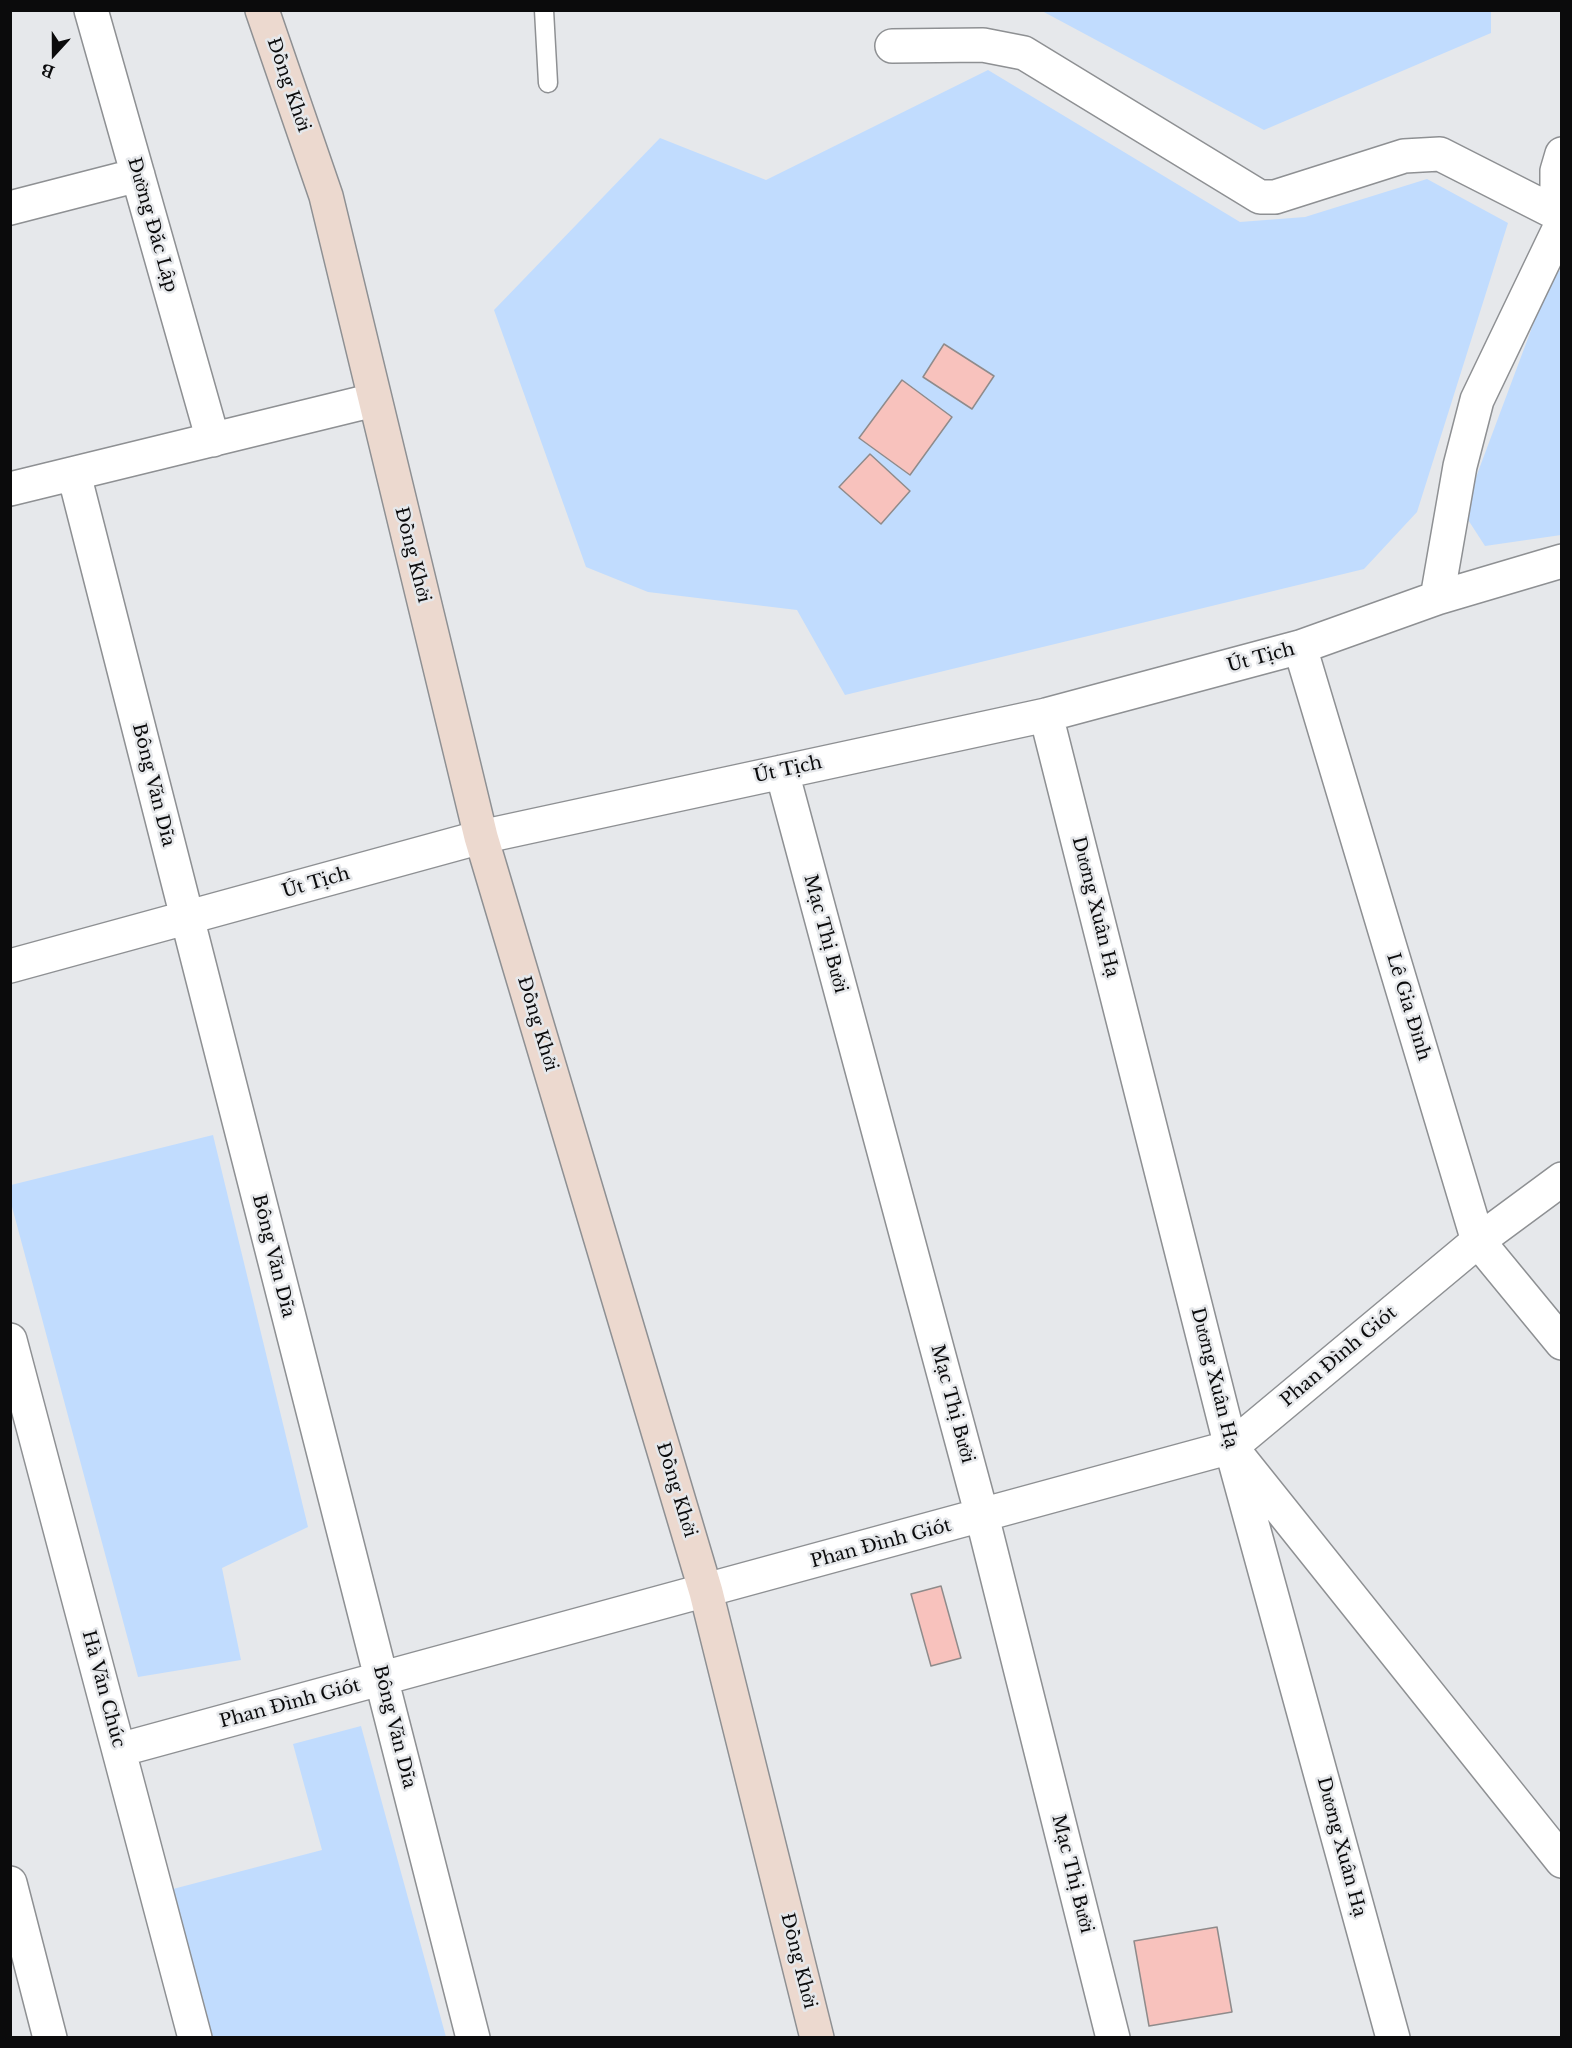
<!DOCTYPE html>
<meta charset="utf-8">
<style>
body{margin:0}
#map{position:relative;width:1572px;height:2048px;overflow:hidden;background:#e6e8eb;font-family:"Libre Baskerville",serif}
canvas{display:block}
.frame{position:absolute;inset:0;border:12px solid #0b0b0c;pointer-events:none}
.north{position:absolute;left:24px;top:24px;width:60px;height:60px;-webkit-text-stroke:4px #e6e8eb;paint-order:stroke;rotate:201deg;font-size:16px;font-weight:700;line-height:24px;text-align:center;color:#0b0b0c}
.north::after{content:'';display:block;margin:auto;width:21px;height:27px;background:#0b0b0c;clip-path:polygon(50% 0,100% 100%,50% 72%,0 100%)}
</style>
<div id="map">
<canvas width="1572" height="2048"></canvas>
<div class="frame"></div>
<div class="north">B</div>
</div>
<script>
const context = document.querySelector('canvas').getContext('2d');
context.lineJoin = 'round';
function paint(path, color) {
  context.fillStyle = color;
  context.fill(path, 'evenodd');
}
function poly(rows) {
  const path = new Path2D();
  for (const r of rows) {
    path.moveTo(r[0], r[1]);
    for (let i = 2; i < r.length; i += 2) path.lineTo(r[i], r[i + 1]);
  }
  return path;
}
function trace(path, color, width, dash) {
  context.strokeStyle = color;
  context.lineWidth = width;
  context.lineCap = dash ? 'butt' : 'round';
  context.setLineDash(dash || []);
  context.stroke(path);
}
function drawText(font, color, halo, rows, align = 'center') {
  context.font = font + ' "Libre Baskerville",serif';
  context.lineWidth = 5;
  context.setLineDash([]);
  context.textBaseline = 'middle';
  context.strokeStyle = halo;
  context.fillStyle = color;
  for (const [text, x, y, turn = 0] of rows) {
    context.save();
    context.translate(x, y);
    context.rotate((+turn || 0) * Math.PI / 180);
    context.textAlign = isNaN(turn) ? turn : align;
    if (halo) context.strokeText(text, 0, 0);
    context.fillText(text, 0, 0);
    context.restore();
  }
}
const green = poly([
 [1042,11,1491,11,1491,33,1264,130],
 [988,70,1240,222,1305,217,1427,179,1508,223,1417,512,1364,569,845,695,797,610,648,592,586,567,494,310,660,138,766,180],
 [1561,270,1561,535,1485,546,1463,512,1552,274],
 [213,1135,308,1527,222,1568,241,1660,138,1677,11,1203,11,1185],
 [361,1726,446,2037,213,2037,173,1889,322,1850,293,1744]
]);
const building = poly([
 [944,344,994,376,972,409,923,377,944,344],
 [902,380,952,417,910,475,859,438,902,380],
 [870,454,910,491,881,524,839,487,870,454],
 [941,1586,961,1658,931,1666,911,1594,941,1586],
 [1217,1927,1232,2012,1149,2026,1134,1941,1217,1927]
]);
const lane = poly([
 [544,10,548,83]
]);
const street = poly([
 [91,10,213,440],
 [892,46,983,45,1024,53,1260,197,1275,197,1404,156,1440,154,1562,216],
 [1562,154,1557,171,1557,195,1562,209],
 [10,208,138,175],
 [74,474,473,2038],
 [10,489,374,400],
 [1437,598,1460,466,1477,400,1562,223],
 [1300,647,1478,1241,1562,1343],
 [1046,715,1231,1447,1393,2038],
 [782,772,982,1516,1113,2038],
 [10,966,481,837,1046,715,1300,647,1437,598,1562,561],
 [10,1340,195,2038],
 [1239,1457,1562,1861],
 [119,1750,1231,1447,1478,1241,1562,1179],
 [10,1883,50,2038]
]);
const secondary = poly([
 [262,10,326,196,481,837,706,1592,817,2038]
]);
const streetNames = [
 ["Đồng Khởi",288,85,71],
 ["Đường Đắc Lập",152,225,74],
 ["Đồng Khởi",412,555,76],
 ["Út Tịch",1261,658,-15],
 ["Út Tịch",788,770,-12],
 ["Bông Văn Dĩa",153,785,76],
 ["Út Tịch",316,883,-16],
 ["Dương Xuân Hạ",1095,907,76],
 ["Mạc Thị Bưởi",825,934,75],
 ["Lê Gia Đỉnh",1408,1007,73],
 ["Đồng Khởi",537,1024,73],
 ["Bông Văn Dĩa",273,1256,76],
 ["Phan Đình Giót",1339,1357,-40],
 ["Dương Xuân Hạ",1214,1378,76],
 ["Mạc Thị Bưởi",952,1404,75],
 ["Đồng Khởi",676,1490,73],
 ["Phan Đình Giót",881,1544,-15],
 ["Hà Văn Chúc",103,1689,75],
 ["Phan Đình Giót",290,1704,-15],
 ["Bông Văn Dĩa",394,1727,76],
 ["Dương Xuân Hạ",1341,1847,75],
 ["Mạc Thị Bưởi",1072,1874,76],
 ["Đồng Khởi",798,1961,76]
];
paint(green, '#c1dcfe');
paint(building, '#f8c2bd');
trace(building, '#8f8b8b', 1.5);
trace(lane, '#8e9093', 21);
trace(street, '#8e9093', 36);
trace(secondary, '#8e9093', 36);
trace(lane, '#fff', 18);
trace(street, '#fff', 33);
trace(secondary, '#ecd9cf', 33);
drawText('18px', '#0b0b0c', '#e6e8eb', streetNames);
</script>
